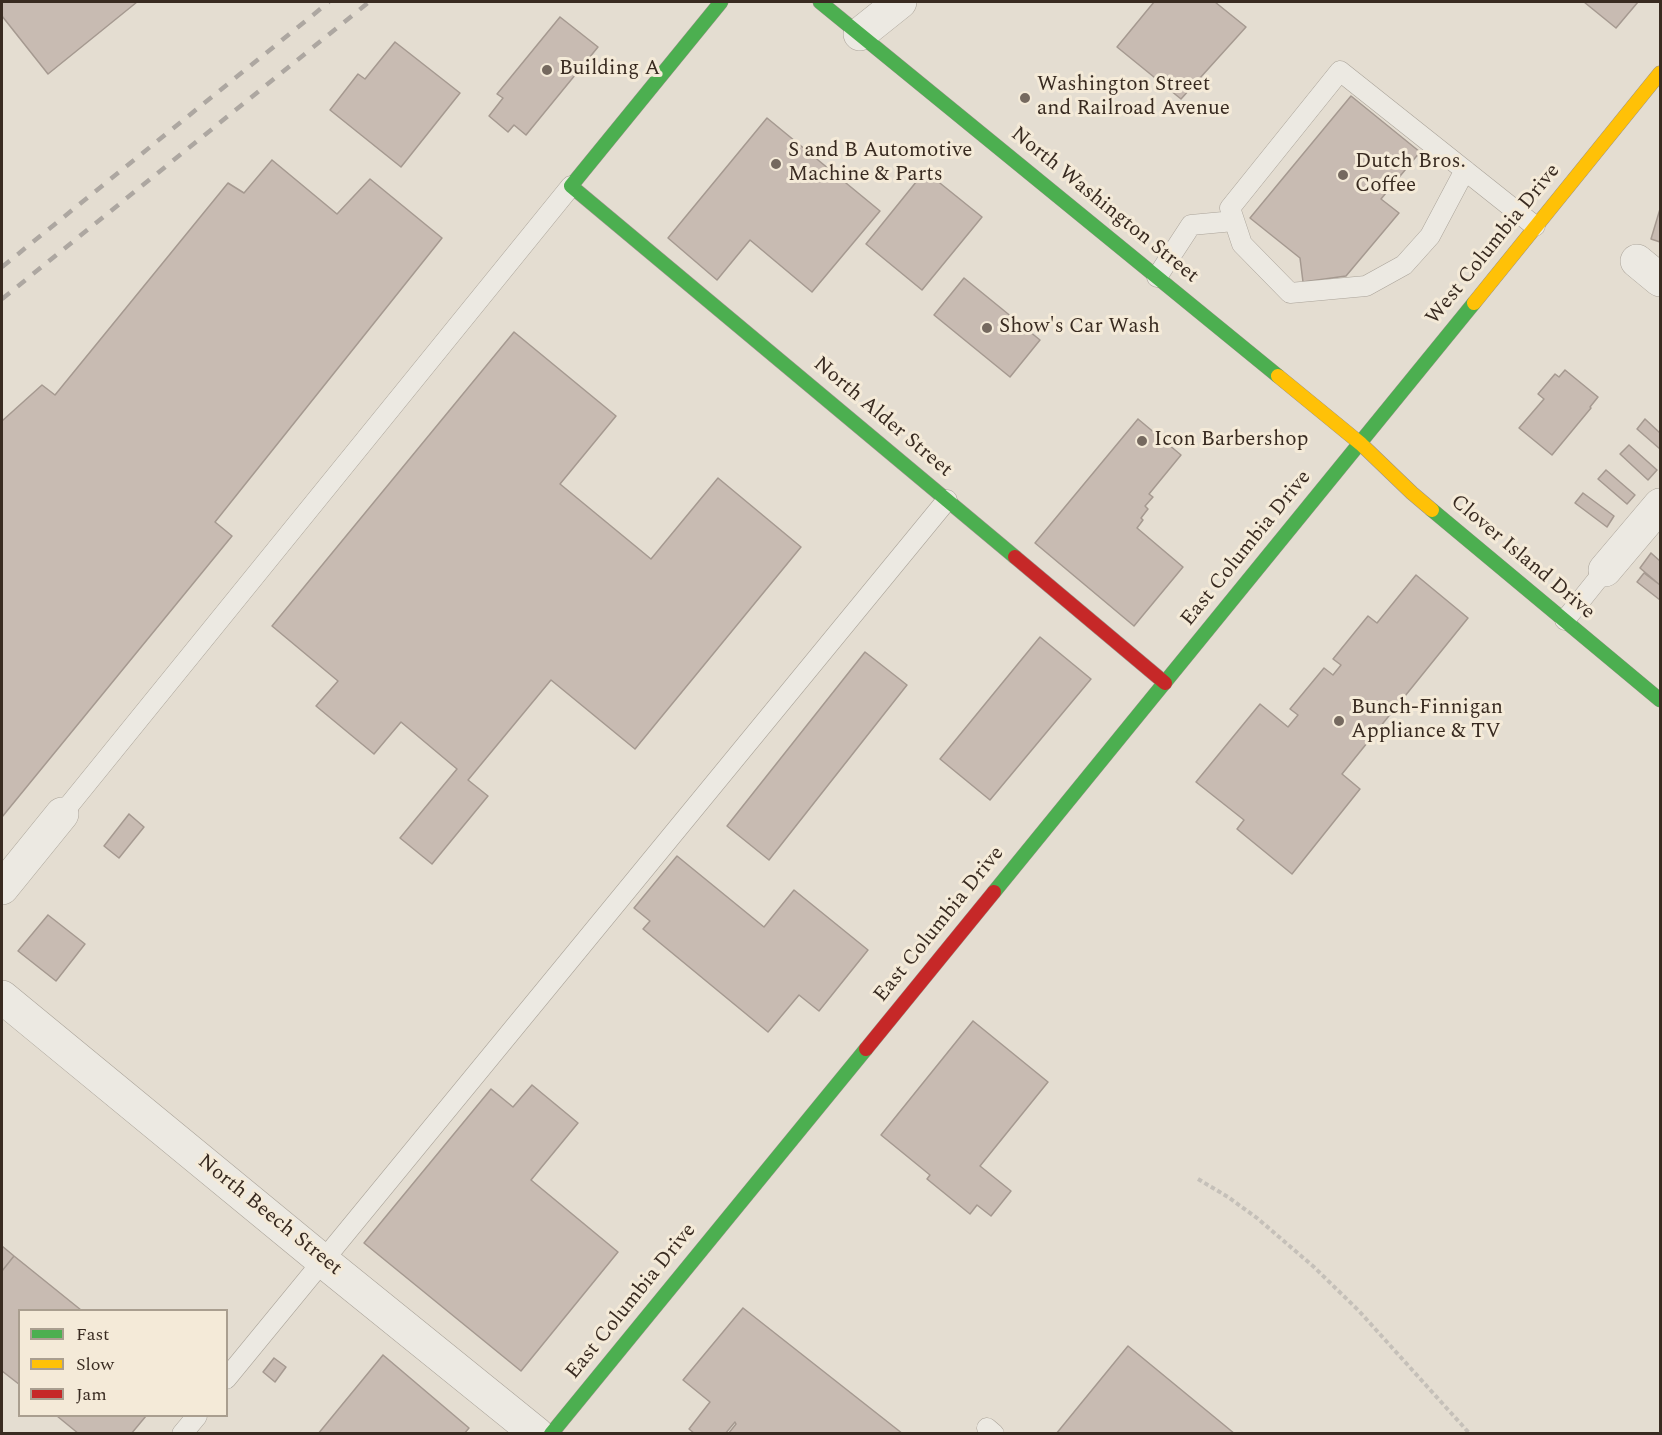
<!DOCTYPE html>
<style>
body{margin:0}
#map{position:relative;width:1662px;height:1435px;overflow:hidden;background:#e4ddd1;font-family:Spectral,serif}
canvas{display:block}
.frame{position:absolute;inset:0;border:3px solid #392b21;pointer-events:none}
.legend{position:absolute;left:18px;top:1309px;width:210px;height:108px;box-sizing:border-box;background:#f4ead8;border:2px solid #a99e8f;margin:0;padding:8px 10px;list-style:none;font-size:18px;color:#392b21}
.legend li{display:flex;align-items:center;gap:12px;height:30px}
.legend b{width:30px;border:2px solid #a99e8f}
</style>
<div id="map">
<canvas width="1662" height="1435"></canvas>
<div class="frame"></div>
<ul class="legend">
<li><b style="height:8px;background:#4caf50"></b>Fast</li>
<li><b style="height:8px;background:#ffc107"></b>Slow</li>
<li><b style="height:8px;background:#c62828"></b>Jam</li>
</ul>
</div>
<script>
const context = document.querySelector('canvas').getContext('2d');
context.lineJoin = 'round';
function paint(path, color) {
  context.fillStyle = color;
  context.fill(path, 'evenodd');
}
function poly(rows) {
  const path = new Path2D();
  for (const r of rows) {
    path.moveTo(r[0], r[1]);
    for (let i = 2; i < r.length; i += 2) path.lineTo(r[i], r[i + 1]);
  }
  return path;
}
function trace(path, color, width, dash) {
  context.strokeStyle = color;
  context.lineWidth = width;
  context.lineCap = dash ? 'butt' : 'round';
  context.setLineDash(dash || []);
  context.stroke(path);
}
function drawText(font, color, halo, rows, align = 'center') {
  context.font = font + ' Spectral,serif';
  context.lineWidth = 6;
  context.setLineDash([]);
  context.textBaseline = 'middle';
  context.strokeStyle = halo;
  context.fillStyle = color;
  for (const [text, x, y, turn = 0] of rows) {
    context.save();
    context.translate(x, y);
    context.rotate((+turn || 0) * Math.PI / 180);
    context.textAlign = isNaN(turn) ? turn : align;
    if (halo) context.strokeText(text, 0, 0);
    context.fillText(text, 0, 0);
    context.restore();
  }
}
const building = poly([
 [2,2,137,2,48,74,2,16,2,2],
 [1154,2,1215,2,1246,27,1181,99,1117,47,1154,2],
 [1584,2,1638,2,1616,28,1584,2],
 [560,17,598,47,526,135,514,125,508,132,489,116,503,98,497,94,560,17],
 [395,42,460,93,401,167,330,110,358,74,365,79,395,42],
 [1351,96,1420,152,1381,199,1399,213,1346,276,1303,282,1300,258,1250,218,1351,96],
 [767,118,880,211,812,292,750,240,717,280,668,238,767,118],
 [272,160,337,214,370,179,442,238,215,522,232,536,2,817,2,421,42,385,55,395,228,183,244,193,272,160],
 [925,171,982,217,922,290,866,244,925,171],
 [1660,209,1660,242,1651,239,1660,209],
 [964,278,1040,340,1010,377,934,315,964,278],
 [514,332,616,416,560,484,651,559,718,478,801,547,635,749,551,680,468,780,488,796,432,864,400,838,457,769,401,722,374,754,316,706,338,681,272,626,514,332],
 [1565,370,1598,397,1590,407,1591,408,1552,455,1519,428,1544,399,1538,394,1555,374,1559,377,1565,370],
 [1138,419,1181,455,1149,494,1153,497,1145,506,1148,509,1141,518,1143,520,1137,528,1183,567,1134,626,1035,543,1138,419],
 [1645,419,1660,433,1660,449,1637,429,1645,419],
 [1629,445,1657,470,1648,480,1620,454,1629,445],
 [1606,470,1635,495,1627,504,1598,479,1606,470],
 [1583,493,1614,516,1607,527,1575,503,1583,493],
 [1651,553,1660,561,1660,585,1640,568,1651,553],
 [1644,573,1660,585,1660,600,1637,582,1644,573],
 [1416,575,1468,618,1342,774,1360,789,1292,874,1237,829,1244,820,1196,782,1260,704,1288,727,1298,715,1290,709,1324,668,1333,675,1341,665,1333,659,1368,616,1377,623,1416,575],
 [1040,637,1091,679,990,800,940,759,1040,637],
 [865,652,907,685,769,860,727,826,865,652],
 [129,814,144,827,119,858,104,846,129,814],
 [677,856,764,927,794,890,868,950,819,1011,799,995,768,1032,643,929,650,921,634,908,677,856],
 [48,915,85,944,56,981,18,951,48,915],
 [973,1021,1048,1082,980,1166,1011,1191,991,1216,977,1205,970,1214,927,1179,930,1175,881,1135,973,1021],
 [532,1085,578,1123,531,1180,618,1252,521,1371,364,1243,491,1089,513,1107,532,1085],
 [2,1246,14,1256,2,1271,2,1246],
 [14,1256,81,1310,20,1310,20,1385,2,1371,2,1271,14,1256],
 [743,1308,903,1434,728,1434,736,1424,735,1422,725,1434,695,1434,689,1429,710,1402,683,1380,743,1308],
 [1128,1346,1235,1434,1056,1434,1128,1346],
 [383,1355,469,1428,464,1434,318,1434,383,1355],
 [274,1358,286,1367,275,1382,263,1372,274,1358],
 [57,1416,146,1416,131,1434,79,1434,57,1416]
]);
const path = poly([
 [1198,1179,1228,1197,1257,1218,1314,1267,1359,1311,1470,1434]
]);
const lane = poly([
 [1465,170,1430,236,1404,265,1366,286,1290,293,1242,244,1230,208,1340,71,1535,226],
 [1157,277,1191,225,1234,221],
 [1565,620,1605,570],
 [62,814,571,186],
 [226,1379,947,500],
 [987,1428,994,1434],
 [182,1434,197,1416]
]);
const street = poly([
 [860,34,900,2],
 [1637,261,1660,280],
 [1605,570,1660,505],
 [2,888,62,814],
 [2,997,323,1261,537,1434]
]);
const fast = poly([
 [721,2,571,186,1015,557],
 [820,2,1278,376],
 [1432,510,1660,700],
 [994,892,1474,303],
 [551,1434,866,1049]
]);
const slow = poly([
 [1474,303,1660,73],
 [1278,376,1361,444,1412,493,1432,510]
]);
const jam = poly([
 [1015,557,1165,683],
 [866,1049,994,892]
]);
const rail = poly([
 [2,267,329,2],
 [2,299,369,2]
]);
const markers = [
 [547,70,6,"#75695f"],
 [1025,98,6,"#75695f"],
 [776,164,6,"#75695f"],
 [1343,175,6,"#75695f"],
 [987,328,6,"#75695f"],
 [1142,441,6,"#75695f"],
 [1339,721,6,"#75695f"]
];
const poiNames = [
 ["Building A",559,70],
 ["Washington Street",1037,86],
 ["and Railroad Avenue",1037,110],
 ["S and B Automotive",788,152],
 ["Machine & Parts",788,176],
 ["Dutch Bros.",1355,163],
 ["Coffee",1355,187],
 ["Show's Car Wash",999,328],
 ["Icon Barbershop",1154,441],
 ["Bunch-Finnigan",1351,709],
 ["Appliance & TV",1351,733]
];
const streetNames = [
 ["North Washington Street",1104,206,39],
 ["West Columbia Drive",1494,245,-51],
 ["North Alder Street",882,418,40],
 ["East Columbia Drive",1247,549,-51],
 ["Clover Island Drive",1522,558,40],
 ["East Columbia Drive",940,925,-51],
 ["North Beech Street",269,1216,39],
 ["East Columbia Drive",632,1302,-51]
];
paint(building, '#c8bbb2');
trace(building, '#a59990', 1.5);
trace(lane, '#aaa399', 21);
trace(street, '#aaa399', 34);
trace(fast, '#9a928a', 15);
trace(slow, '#9a928a', 15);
trace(jam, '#9a928a', 15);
trace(path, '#c5c0b9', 4, [4.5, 3]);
trace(lane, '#ece9e2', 20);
trace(street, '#ece9e2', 33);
trace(fast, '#4caf50', 14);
trace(slow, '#ffc107', 14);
trace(jam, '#c62828', 14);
trace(rail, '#ada7a1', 4.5, [10, 10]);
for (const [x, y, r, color] of markers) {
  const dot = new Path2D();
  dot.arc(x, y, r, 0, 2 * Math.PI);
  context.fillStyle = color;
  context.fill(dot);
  trace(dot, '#f4ead8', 2);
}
drawText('21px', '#392b21', '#f4ead8', poiNames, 'left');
drawText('21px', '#392b21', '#f4ead8', streetNames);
</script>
